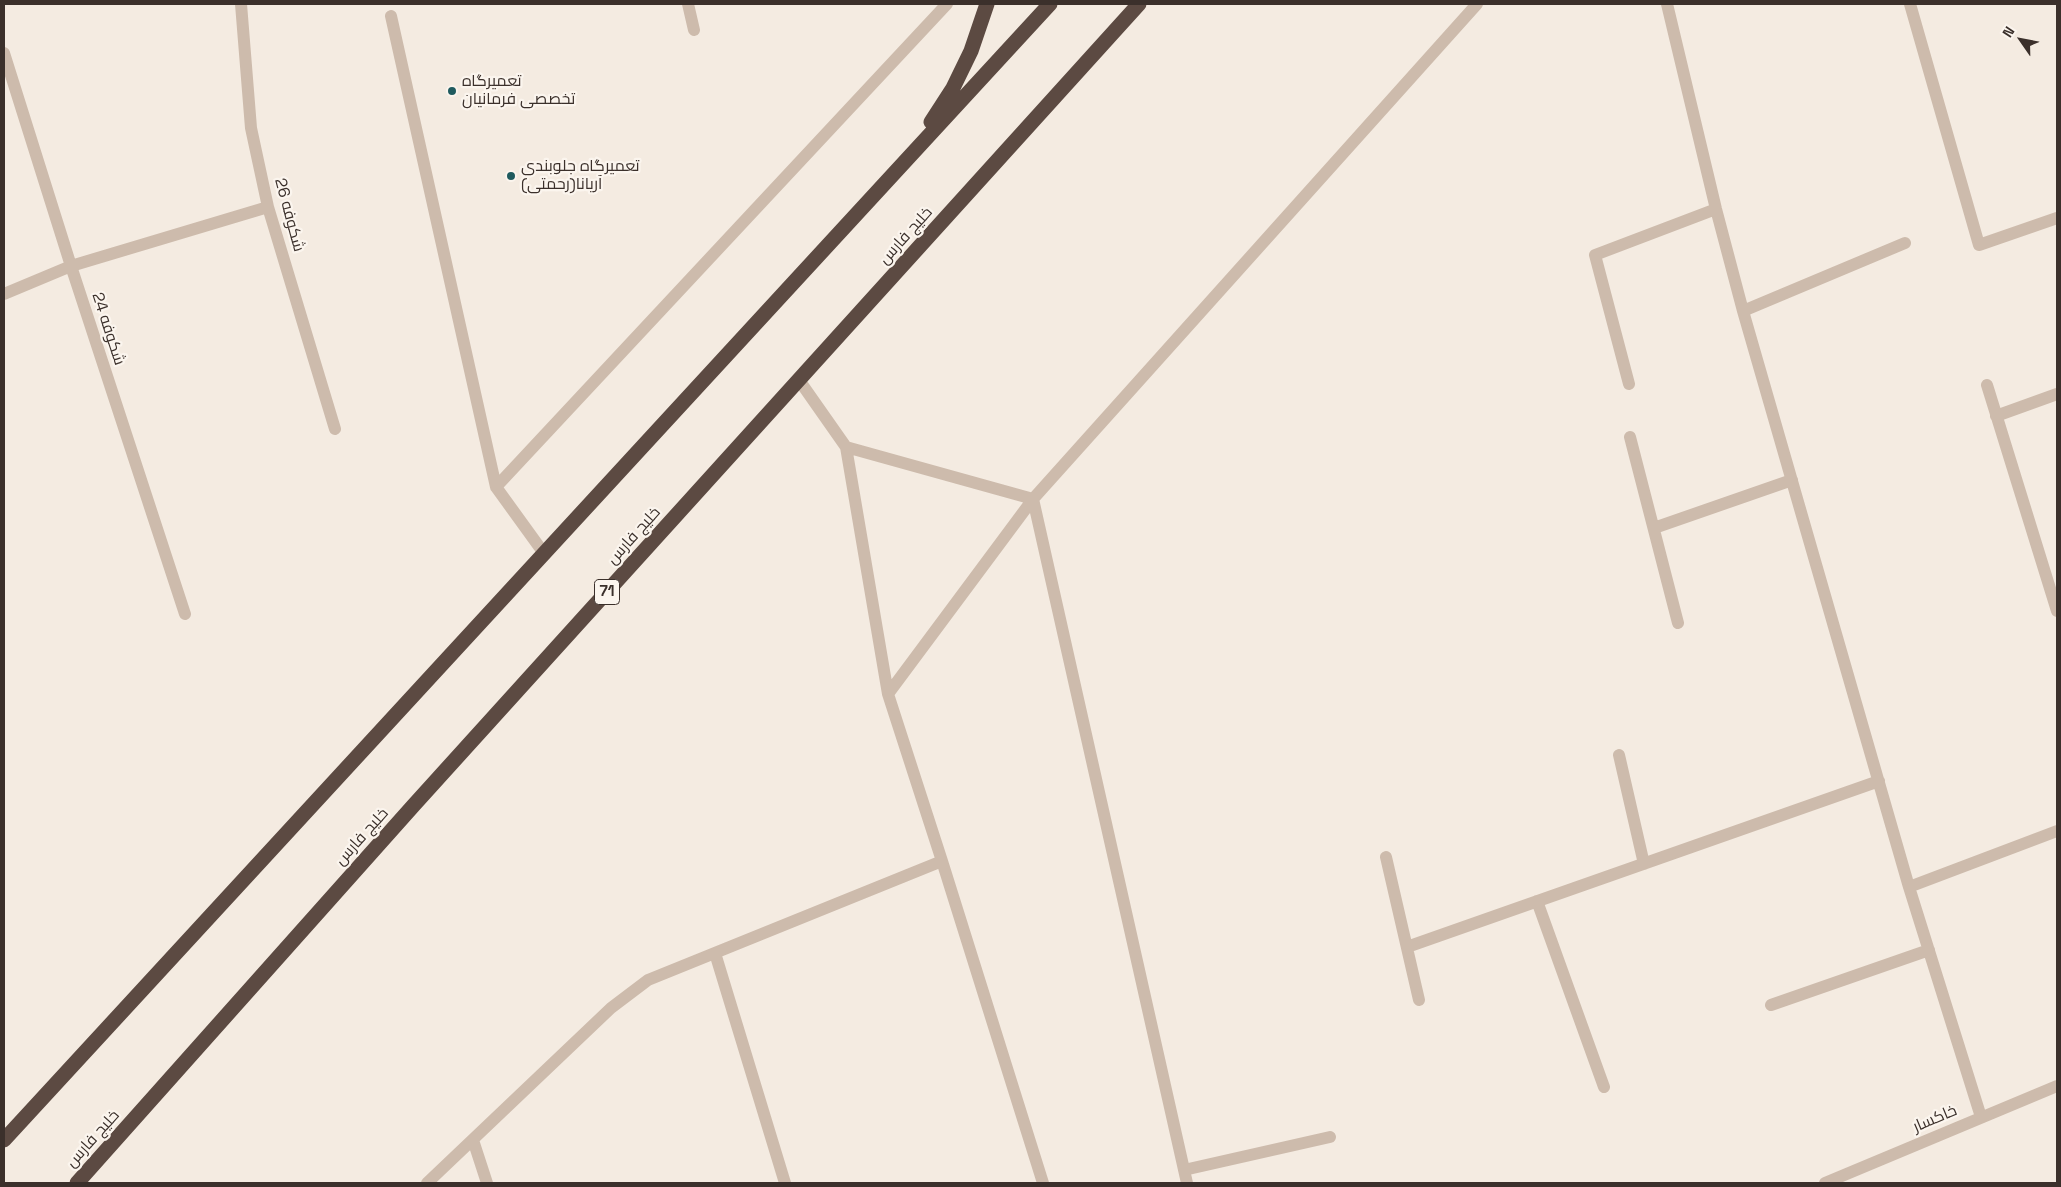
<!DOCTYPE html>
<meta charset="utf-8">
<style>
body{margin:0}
#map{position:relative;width:2061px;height:1187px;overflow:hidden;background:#f4ebe1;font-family:"Space Grotesk",sans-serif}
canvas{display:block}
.frame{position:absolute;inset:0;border:5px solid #3b302b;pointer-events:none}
.north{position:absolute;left:1996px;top:15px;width:50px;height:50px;-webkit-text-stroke:4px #fbf5ee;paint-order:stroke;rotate:303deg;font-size:14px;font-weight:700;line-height:20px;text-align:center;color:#3b302b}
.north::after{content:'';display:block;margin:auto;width:18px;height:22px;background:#3b302b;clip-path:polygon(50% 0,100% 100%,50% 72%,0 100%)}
</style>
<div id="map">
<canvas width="2061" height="1187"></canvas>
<div class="frame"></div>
<div class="north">N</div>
</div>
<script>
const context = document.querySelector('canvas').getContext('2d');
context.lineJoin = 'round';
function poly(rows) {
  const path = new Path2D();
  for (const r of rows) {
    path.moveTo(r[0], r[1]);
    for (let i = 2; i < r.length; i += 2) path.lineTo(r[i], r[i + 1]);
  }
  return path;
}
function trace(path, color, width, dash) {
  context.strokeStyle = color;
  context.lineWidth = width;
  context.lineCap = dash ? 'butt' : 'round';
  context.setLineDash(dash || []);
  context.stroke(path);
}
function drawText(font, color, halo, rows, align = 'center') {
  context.font = font + ' "Space Grotesk",Cairo,sans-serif';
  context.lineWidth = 4.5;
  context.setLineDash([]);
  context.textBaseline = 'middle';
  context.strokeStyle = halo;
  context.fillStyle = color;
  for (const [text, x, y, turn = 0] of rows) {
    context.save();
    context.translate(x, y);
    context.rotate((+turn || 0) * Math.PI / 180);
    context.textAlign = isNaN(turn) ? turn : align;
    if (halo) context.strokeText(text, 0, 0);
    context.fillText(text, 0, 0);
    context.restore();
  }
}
const street = poly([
 [241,4,251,128,268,207,335,429],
 [688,4,694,30],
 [1667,4,1716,209,1743,311,1909,887,1981,1117],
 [1910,4,1979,245,2057,218],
 [391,16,496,487,543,552],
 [4,53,71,266,185,614],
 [4,294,71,266,268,207],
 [1743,311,1905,243],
 [799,380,846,447,888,694,942,861,1043,1183],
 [1629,384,1595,255,1716,209],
 [1987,385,2057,611],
 [1996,416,2057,394],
 [1630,437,1678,623],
 [846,447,1033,499,1187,1183],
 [496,487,947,4],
 [1654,528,1792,480],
 [888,694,1033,499,1477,4],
 [1619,755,1644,864],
 [1386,857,1419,1000],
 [1909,887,2057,831],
 [1537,901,1604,1087],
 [1407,947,1879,781],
 [715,953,785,1183],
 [1771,1005,1929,950],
 [473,1140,487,1183],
 [1184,1170,1330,1137],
 [427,1183,611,1008,648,980,942,861],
 [1825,1183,2057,1086]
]);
const highway = poly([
 [931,122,953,88,971,51,987,4],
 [4,1140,1050,4],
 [77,1183,413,806,1139,4]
]);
const markers = [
 [452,91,5,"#1f5a5e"],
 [511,176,5,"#1f5a5e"]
];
const shields = [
 [607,592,25]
];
const shieldNames = [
 ["71",607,592]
];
const poiNames = [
 ["تعمیرگاه",462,82],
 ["تخصصی فرمانیان",462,100],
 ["تعمیرگاه جلوبندی",521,167],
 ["آریانا(رحمتی)",521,185]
];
const streetNames = [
 ["شکوفه 26",289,215,75],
 ["خلیج فارس",906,236,-48],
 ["شکوفه 24",108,329,72],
 ["خلیج فارس",634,536,-48],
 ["خلیج فارس",362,837,-48],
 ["خاکسار",1935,1119,-23],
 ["خلیج فارس",93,1139,-48]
];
trace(street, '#cdbbac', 12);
trace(highway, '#5c4a42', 15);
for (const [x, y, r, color] of markers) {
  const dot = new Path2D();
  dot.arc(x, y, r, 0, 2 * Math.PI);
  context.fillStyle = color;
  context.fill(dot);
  trace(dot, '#fbf5ee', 2);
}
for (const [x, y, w] of shields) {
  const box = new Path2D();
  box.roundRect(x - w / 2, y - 12.5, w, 25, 4);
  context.fillStyle = '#fbf5ee';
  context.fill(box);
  trace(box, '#3b302b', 1);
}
drawText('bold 15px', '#3b302b', null, shieldNames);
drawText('16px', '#3b302b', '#fbf5ee', poiNames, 'left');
drawText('16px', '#3b302b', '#fbf5ee', streetNames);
</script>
